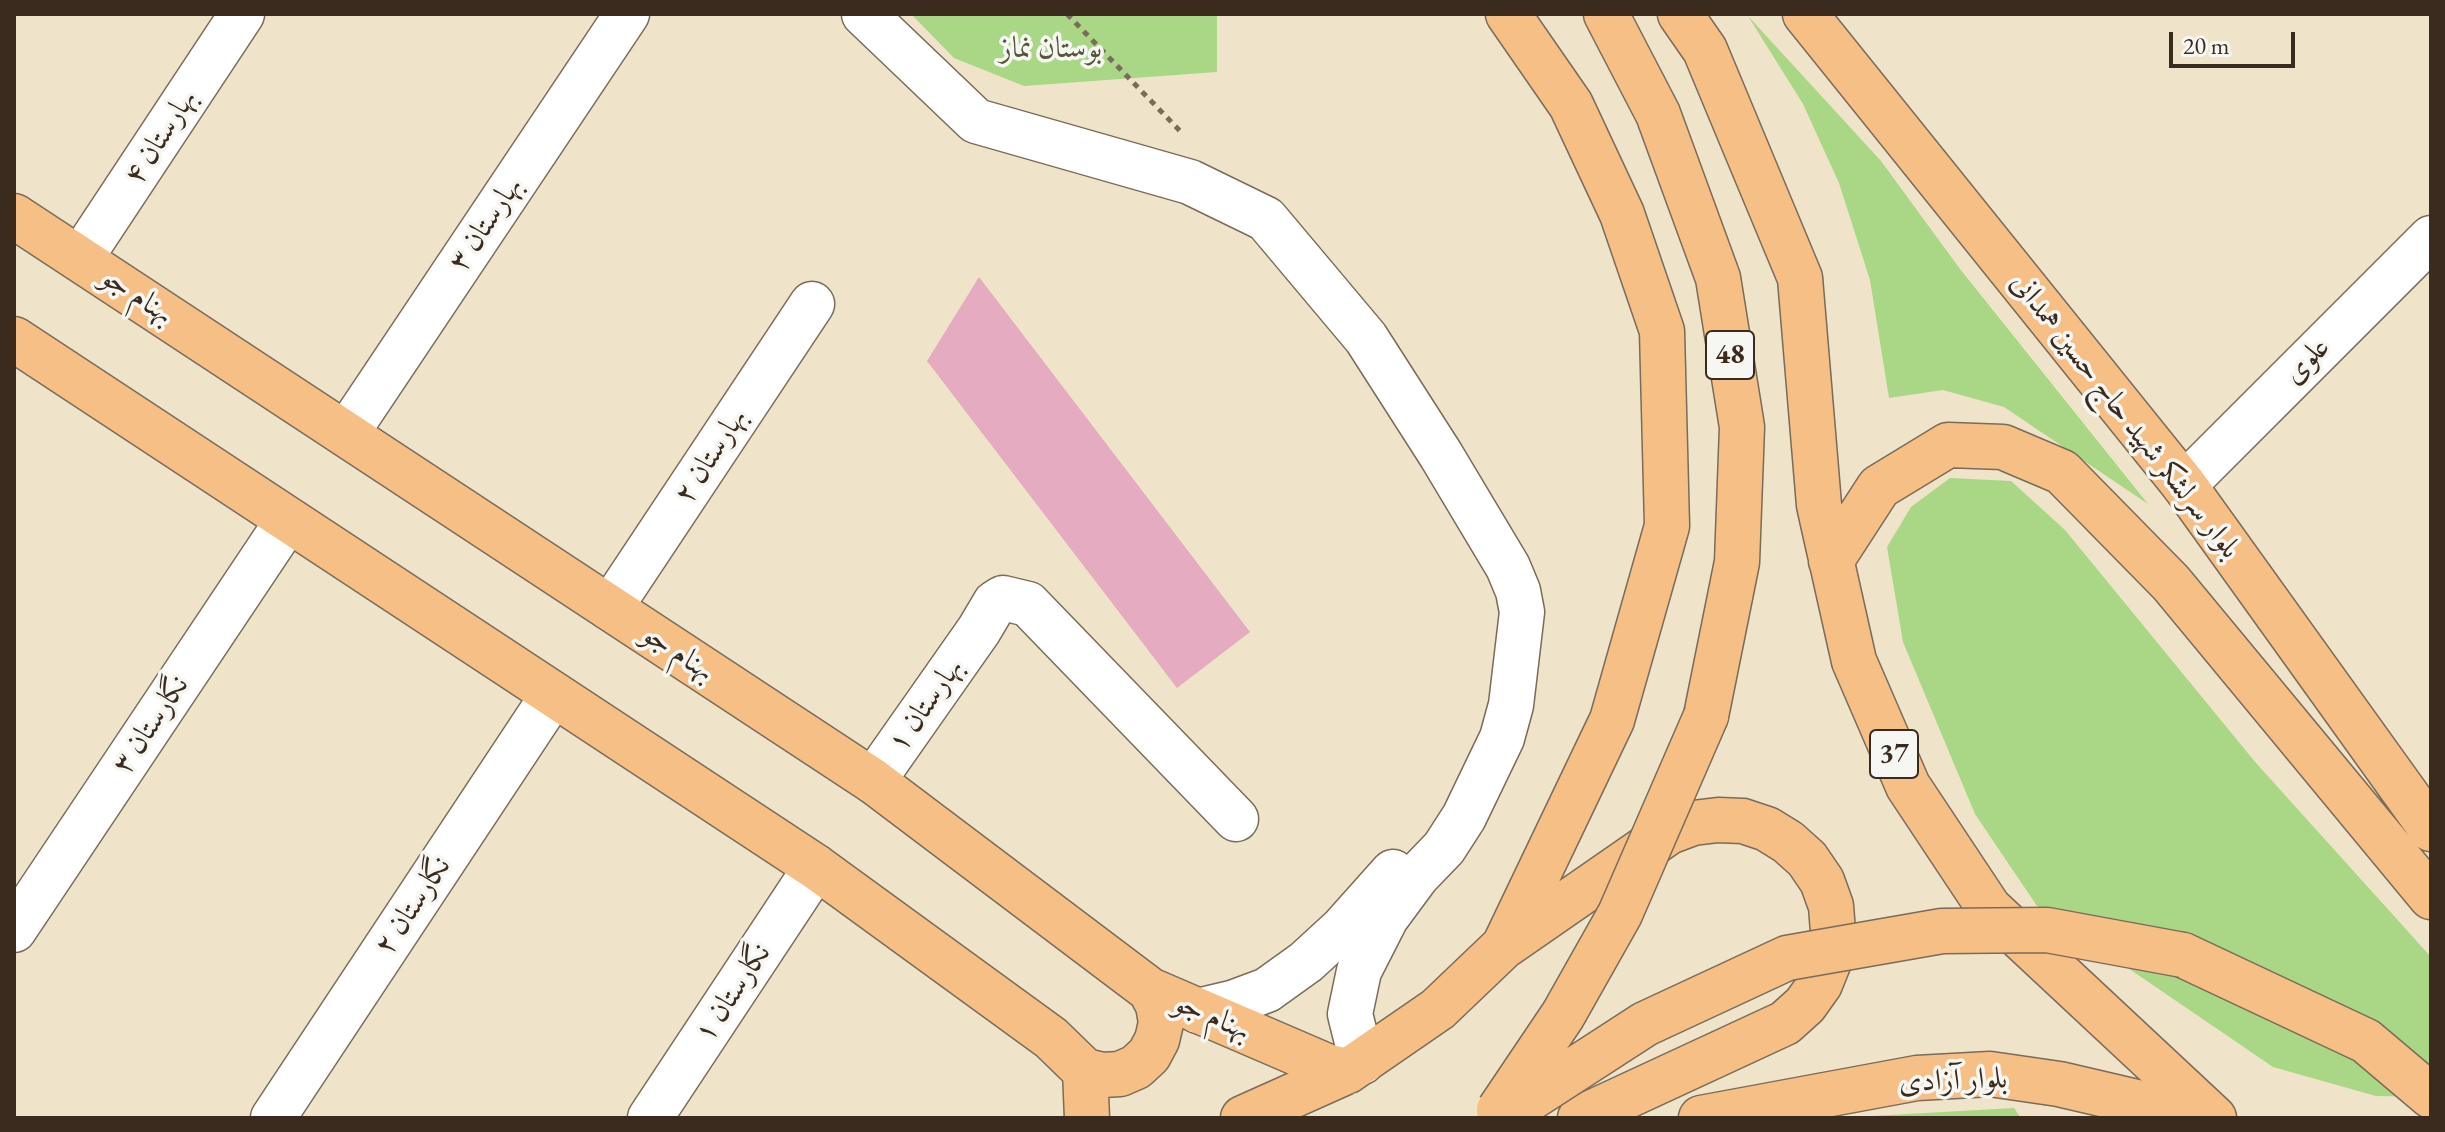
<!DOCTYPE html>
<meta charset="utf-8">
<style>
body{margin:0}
#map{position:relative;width:2445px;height:1132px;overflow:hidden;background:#efe4c9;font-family:"EB Garamond",serif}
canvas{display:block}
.frame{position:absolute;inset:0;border:16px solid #3b2a1e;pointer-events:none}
.scale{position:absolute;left:2169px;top:32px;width:126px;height:36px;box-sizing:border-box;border:4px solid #3b2a1e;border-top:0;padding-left:10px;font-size:24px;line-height:28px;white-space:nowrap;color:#3b2a1e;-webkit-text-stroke:6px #f6f6f2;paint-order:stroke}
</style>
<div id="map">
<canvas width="2445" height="1132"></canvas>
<div class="frame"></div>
<div class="scale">20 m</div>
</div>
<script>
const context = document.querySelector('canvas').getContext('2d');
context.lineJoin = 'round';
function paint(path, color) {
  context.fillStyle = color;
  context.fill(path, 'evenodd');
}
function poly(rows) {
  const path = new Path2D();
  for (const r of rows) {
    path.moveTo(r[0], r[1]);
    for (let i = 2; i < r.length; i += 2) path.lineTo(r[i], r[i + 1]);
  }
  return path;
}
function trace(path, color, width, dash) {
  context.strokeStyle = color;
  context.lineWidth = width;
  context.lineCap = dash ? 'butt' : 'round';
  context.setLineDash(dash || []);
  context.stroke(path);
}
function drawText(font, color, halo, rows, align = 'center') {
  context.font = font + ' "EB Garamond",Amiri,serif';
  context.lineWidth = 7;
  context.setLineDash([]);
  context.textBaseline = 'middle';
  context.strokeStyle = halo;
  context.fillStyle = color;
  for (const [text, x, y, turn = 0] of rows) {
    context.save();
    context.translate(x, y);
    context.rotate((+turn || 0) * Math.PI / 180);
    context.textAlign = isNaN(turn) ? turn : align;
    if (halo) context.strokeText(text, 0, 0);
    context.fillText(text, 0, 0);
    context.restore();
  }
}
const green = poly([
 [911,14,1217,14,1217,72,1024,86,954,58],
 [1748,16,1881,161,1960,269,2148,504,2004,407,1943,390,1889,398,1870,280,1839,183,1803,104],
 [1950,478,2011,481,2065,530,2256,763,2431,957,2431,1097,2376,1096,2273,1067,2037,906,1975,814,1903,642,1887,547,1911,507],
 [2014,1108,2021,1118,1836,1118]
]);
const building = poly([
 [979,277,1250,632,1177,688,927,361]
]);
const path = poly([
 [1067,14,1182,133]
]);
const minor = poly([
 [864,14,976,121,1190,182,1266,219,1366,338,1441,455,1508,567,1518,591,1522,612,1511,705,1502,738,1464,817,1444,848,1417,876,1386,918,1359,971,1350,1014,1362,1062],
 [80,259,242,14],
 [346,434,627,14],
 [2184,485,2431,238],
 [610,608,812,304],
 [873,781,979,630,995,603,1003,598,1028,604,1236,819],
 [14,930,288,520],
 [1198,1011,1232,1003,1267,990,1306,962,1343,928,1393,872],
 [273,1118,553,695],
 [650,1118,816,867]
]);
const major = poly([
 [14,216,873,781,1150,990,1329,1067,1348,1071],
 [14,339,816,867,1051,1038,1085,1071,1087,1118],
 [1506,945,1669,832,1693,823,1718,820,1743,821,1767,829,1788,842,1807,859,1822,881,1831,906,1833,932,1830,959,1820,984,1805,1005,1785,1023,1580,1118],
 [1085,1071,1102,1075,1120,1074,1136,1067,1149,1055,1157,1040,1161,1023,1158,1005,1150,990],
 [1243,1118,1348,1071,1438,1009,1504,946,1612,720,1667,526,1662,331,1622,214,1571,105,1508,14],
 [1701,1118,1917,1078,1990,1074,2059,1084,2205,1118]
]);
const highway = poly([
 [1606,14,1658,114,1718,278,1742,427,1737,562,1706,716],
 [1680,14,1705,50,1800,278,1819,505,1854,661,1908,786,1989,908,2214,1118],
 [1805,14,2184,485,2431,829],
 [1831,561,1879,487,1948,445,2003,447,2062,472,2171,583,2431,897],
 [2183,955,2366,1041,2431,1096]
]);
const highwayBridge = poly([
 [1499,1110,1563,1015,1620,914,1706,716],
 [1500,1118,1645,1024,1787,958,1942,931,2047,930,2183,955]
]);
const shields = [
 [1730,355,48],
 [1894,754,48]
];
const shieldNames = [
 ["48",1730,355],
 ["37",1894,754]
];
const parkNames = [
 ["بوستان نماز",1051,49]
];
const streetNames = [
 ["بهارستان ۴",161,137,-57],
 ["بهارستان ۳",486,224,-56],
 ["بهنام جو",137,296,33],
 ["علوی",2307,361,-45],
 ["بلوار سرلشکر شهید حاج حسین همدانی",2125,416,52],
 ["بهارستان ۲",711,456,-57],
 ["بهنام جو",678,653,33],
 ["بهارستان ۱",926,705,-55],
 ["نگارستان ۳",151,725,-56],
 ["نگارستان ۲",413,906,-56],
 ["نگارستان ۱",733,993,-56],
 ["بهنام جو",1212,1017,23],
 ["بلوار آزادی",1953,1081,-2]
];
paint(green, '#a9d785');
paint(building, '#e4abc1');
trace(minor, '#7a6b5a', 47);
trace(major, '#7a6b5a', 47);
trace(highway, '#7a6b5a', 47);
trace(path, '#7a6b5a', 5, [6, 6]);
trace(minor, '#fff', 44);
trace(major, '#f5bf86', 44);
trace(highway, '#f5bf86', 44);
trace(highwayBridge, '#7a6b5a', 47, []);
trace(highwayBridge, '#f5bf86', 44);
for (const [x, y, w] of shields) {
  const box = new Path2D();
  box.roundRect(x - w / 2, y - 24, w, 48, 6);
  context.fillStyle = '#f6f6f2';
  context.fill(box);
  trace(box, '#3b2a1e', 2);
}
drawText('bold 28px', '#3b2a1e', null, shieldNames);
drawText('30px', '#565538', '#f6f6f2', parkNames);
drawText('30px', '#3b2a1e', '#f6f6f2', streetNames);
</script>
